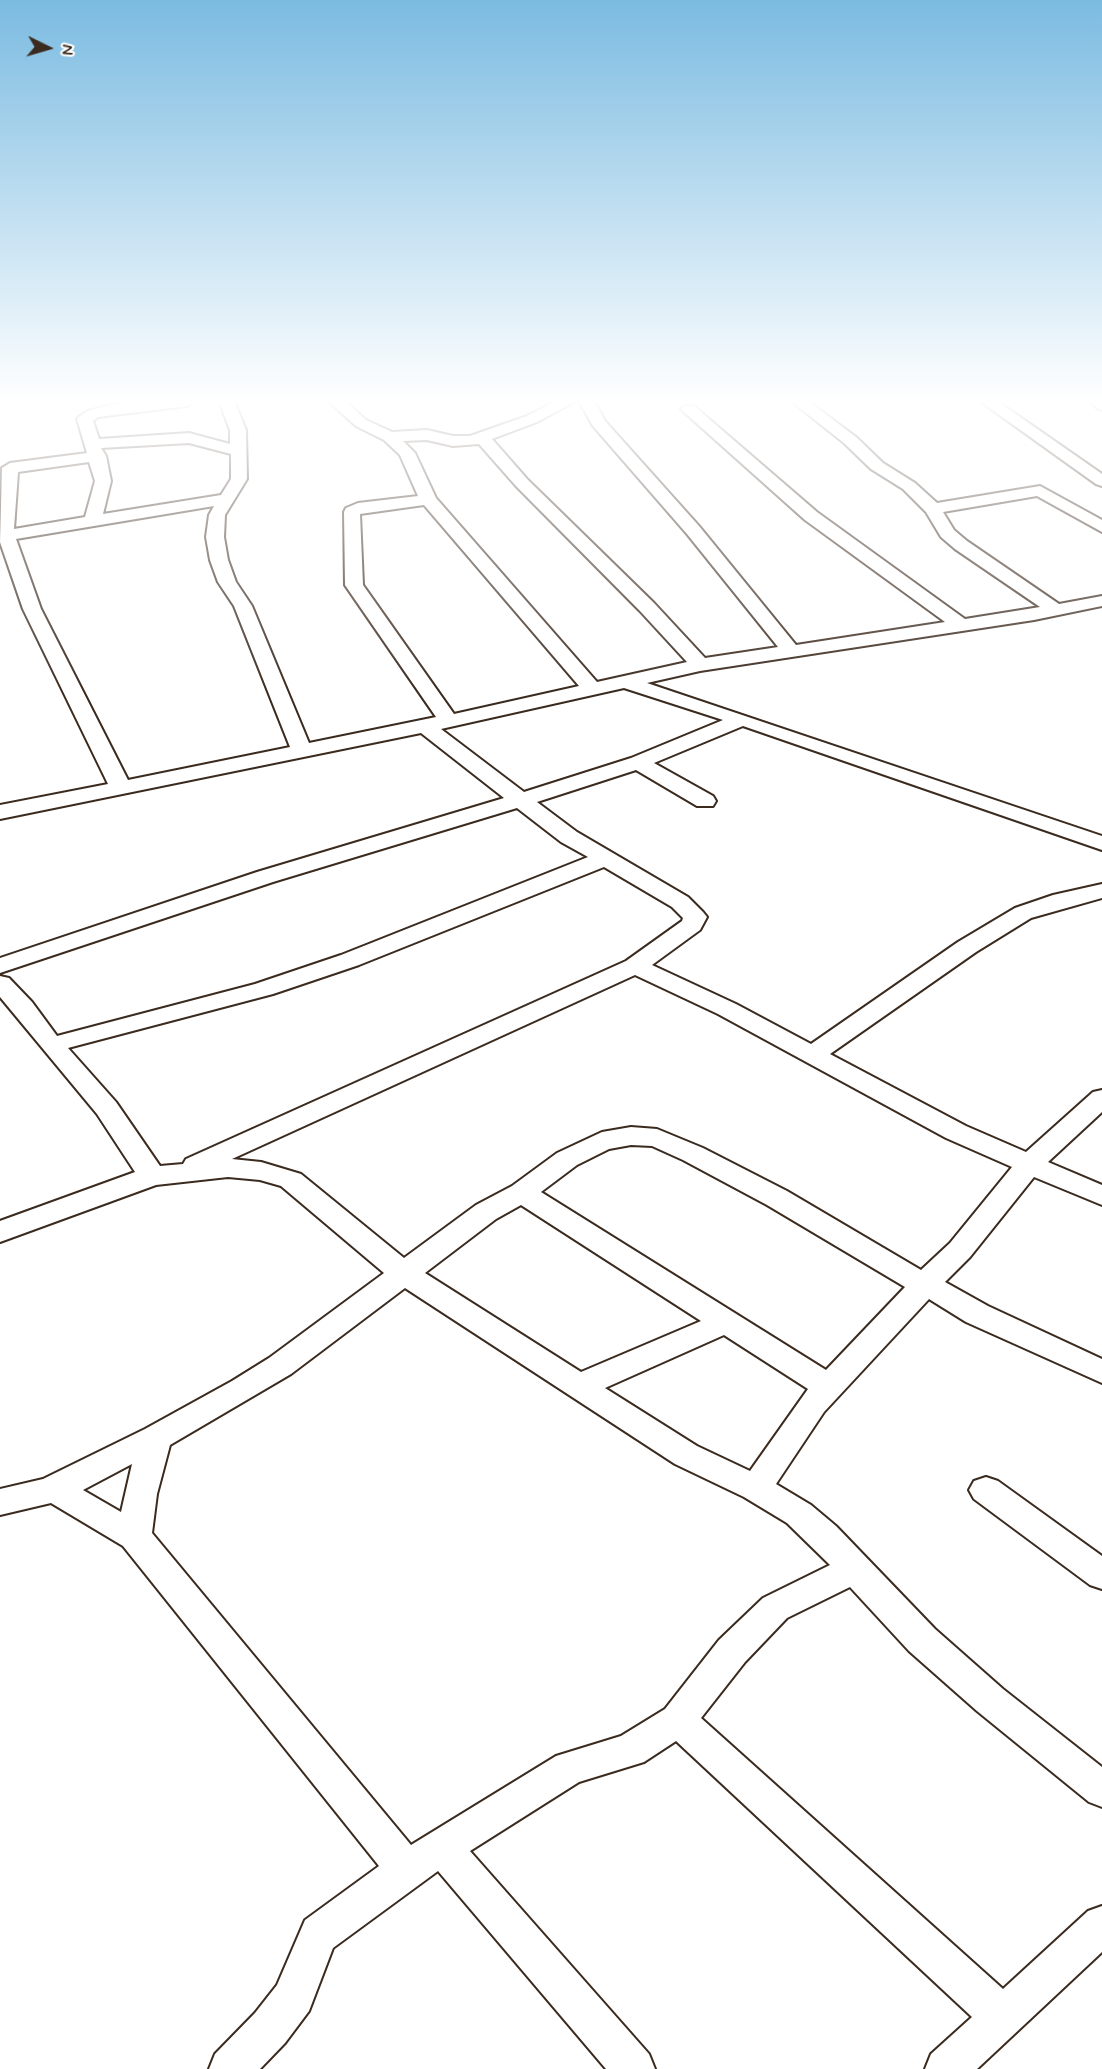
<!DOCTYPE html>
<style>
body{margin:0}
#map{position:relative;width:1102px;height:2069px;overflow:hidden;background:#fff;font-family:Mynerve,sans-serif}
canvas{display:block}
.north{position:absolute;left:18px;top:18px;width:60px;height:60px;-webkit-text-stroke:4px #fff;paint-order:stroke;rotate:95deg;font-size:16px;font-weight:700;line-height:24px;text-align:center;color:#3b2a1e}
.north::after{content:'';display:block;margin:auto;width:21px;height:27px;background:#3b2a1e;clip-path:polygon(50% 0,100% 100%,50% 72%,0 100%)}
</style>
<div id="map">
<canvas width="1102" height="2069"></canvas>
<div class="north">N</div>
</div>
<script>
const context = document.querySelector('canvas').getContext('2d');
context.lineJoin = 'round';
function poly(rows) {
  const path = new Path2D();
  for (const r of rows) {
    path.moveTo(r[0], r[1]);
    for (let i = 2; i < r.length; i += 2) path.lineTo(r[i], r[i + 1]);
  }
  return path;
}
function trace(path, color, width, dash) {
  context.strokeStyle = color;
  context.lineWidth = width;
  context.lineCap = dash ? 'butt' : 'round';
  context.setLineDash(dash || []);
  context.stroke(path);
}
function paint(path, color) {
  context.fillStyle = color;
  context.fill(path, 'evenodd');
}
const minor = poly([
 [142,401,194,401,187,406,98,417,93,421,99,439,189,433,230,444,230,430,219,401,234,401,246,430,247,479,225,515,224,537,228,560,236,582,252,606,309,743,436,717,345,585,344,512,346,508,358,503,418,496,400,455,384,440,356,426,328,401,345,401,366,420,392,432,427,430,453,436,470,436,527,416,556,401,576,401,537,422,492,439,528,480,654,603,705,658,778,647,687,534,593,426,579,401,594,401,605,421,699,526,796,645,945,622,805,520,684,412,681,409,684,406,694,406,817,512,965,619,1040,607,955,549,941,537,926,512,903,489,871,469,844,443,791,401,808,401,856,437,883,463,915,483,937,503,1040,486,1102,520,1102,532,1037,496,943,512,954,530,967,541,1059,604,1102,596,1102,606,1034,620,700,671,647,683,1102,836,1102,850,743,726,654,763,713,796,716,801,713,806,697,806,636,770,537,802,577,832,688,897,703,912,707,917,700,930,652,965,736,1004,811,1044,958,942,1015,908,1053,895,1102,884,1102,898,1031,918,976,952,830,1054,966,1126,1026,1152,1093,1092,1102,1090,1102,1112,1048,1162,1102,1185,1102,1205,1034,1177,970,1257,945,1282,988,1306,1102,1359,1102,1383,966,1322,929,1299,824,1412,776,1484,811,1505,836,1526,935,1629,1003,1689,1102,1767,1102,1807,1089,1802,977,1711,909,1651,850,1587,787,1618,745,1662,701,1718,1003,1989,1088,1911,1102,1906,1102,1952,977,2069,925,2069,931,2054,972,2017,676,1741,644,1762,579,1782,470,1851,649,2054,655,2069,606,2069,438,1871,333,1948,309,2011,285,2043,260,2069,209,2069,215,2054,255,2013,277,1985,305,1920,379,1866,123,1546,51,1503,0,1515,0,1489,43,1479,145,1429,232,1381,269,1358,384,1273,281,1186,260,1180,228,1177,156,1185,0,1242,0,1221,135,1172,97,1114,0,997,0,976,9,978,32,1002,57,1036,255,984,341,955,588,857,561,842,517,808,273,882,0,973,0,958,257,872,504,798,421,733,0,819,0,805,108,784,23,609,0,542,2,468,10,463,87,453,77,419,80,416,88,411,114,404,142,401],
 [427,440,453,446,479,444,516,486,640,611,687,662,597,682,436,498,415,453,403,441,427,440],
 [189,443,231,454,231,479,221,495,103,514,111,481,106,456,101,448,189,443],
 [89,462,95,481,85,517,14,529,18,472,89,462],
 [424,505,579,686,454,714,363,585,360,514,424,505],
 [214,506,209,515,206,537,210,560,218,582,234,606,290,747,128,780,41,609,16,539,214,506],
 [624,688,723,720,631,758,524,792,441,729,624,688],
 [604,867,672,907,683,918,682,921,626,961,186,1159,183,1164,160,1166,116,1102,68,1048,273,994,359,965,604,867],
 [635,975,718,1014,946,1138,1012,1167,950,1243,921,1270,787,1191,703,1148,657,1129,631,1127,602,1132,557,1153,512,1186,476,1205,404,1258,301,1174,261,1162,232,1159,635,975],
 [631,1145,652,1146,683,1160,767,1205,905,1287,826,1370,541,1192,577,1165,609,1149,631,1145],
 [521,1205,701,1321,581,1372,425,1273,496,1219,521,1205],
 [405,1288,675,1464,744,1497,787,1523,830,1565,763,1598,719,1640,665,1709,621,1736,556,1756,411,1845,152,1533,157,1494,170,1445,291,1374,405,1288],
 [724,1335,808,1389,750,1471,697,1446,605,1388,724,1335],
 [132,1464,121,1512,83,1490,132,1464],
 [980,401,997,401,1102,474,1102,486,1096,484,980,401],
 [1090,401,1102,401,1102,410,1097,408,1090,401],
 [986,1477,998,1481,1102,1556,1102,1589,1090,1585,974,1499,969,1490,974,1481,986,1477]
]);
trace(minor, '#3b2a1e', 4);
paint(minor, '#fff');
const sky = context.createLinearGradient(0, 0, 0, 691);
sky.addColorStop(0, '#7bbbe1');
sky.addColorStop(0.58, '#fff');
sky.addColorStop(1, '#ffffff00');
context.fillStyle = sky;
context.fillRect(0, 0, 1102, 691);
</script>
